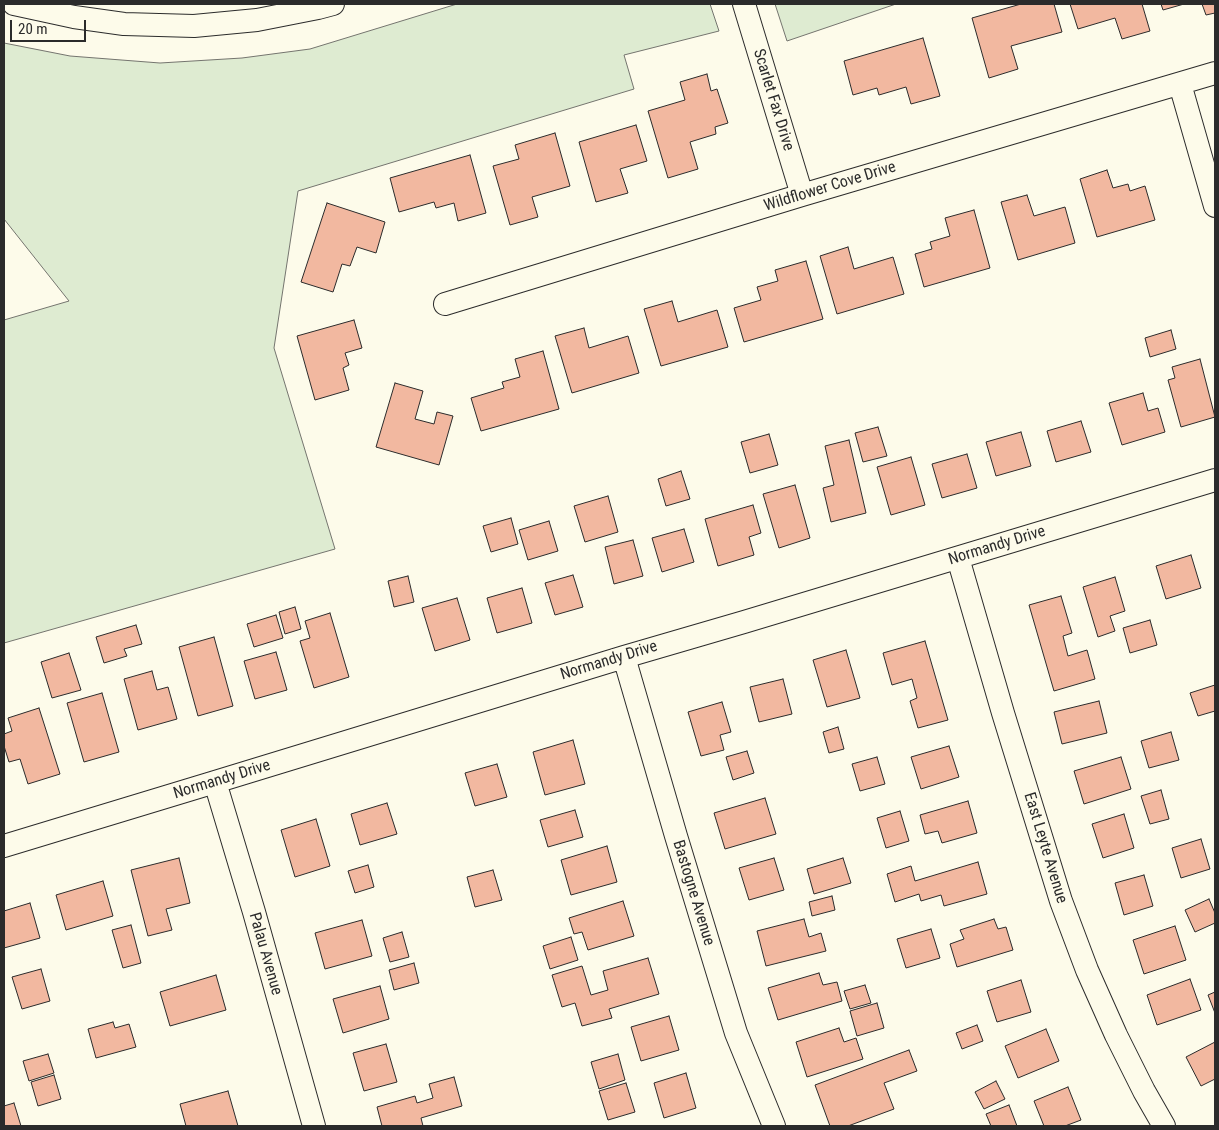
<!DOCTYPE html>
<style>
body{margin:0}
#map{position:relative;width:1219px;height:1130px;overflow:hidden;background:#fdfbea;font-family:"Roboto Condensed",sans-serif}
canvas{display:block}
.frame{position:absolute;inset:0;border:5px solid #2b2b2b;pointer-events:none}
.scale{position:absolute;left:10px;top:20px;width:76px;height:22px;box-sizing:border-box;border:2px solid #2b2b2b;border-top:0;padding-left:6px;font-size:15px;line-height:18px;white-space:nowrap;color:#2b2b2b;-webkit-text-stroke:4px #fdfbea;paint-order:stroke}
</style>
<div id="map">
<canvas width="1219" height="1130"></canvas>
<div class="frame"></div>
<div class="scale">20 m</div>
</div>
<script>
const context = document.querySelector('canvas').getContext('2d');
context.lineJoin = 'round';
function paint(path, color) {
  context.fillStyle = color;
  context.fill(path, 'evenodd');
}
function poly(rows) {
  const path = new Path2D();
  for (const r of rows) {
    path.moveTo(r[0], r[1]);
    for (let i = 2; i < r.length; i += 2) path.lineTo(r[i], r[i + 1]);
  }
  return path;
}
function trace(path, color, width, dash) {
  context.strokeStyle = color;
  context.lineWidth = width;
  context.lineCap = dash ? 'butt' : 'round';
  context.setLineDash(dash || []);
  context.stroke(path);
}
function drawText(font, color, halo, rows, align = 'center') {
  context.font = font + ' "Roboto Condensed",sans-serif';
  context.lineWidth = 4;
  context.setLineDash([]);
  context.textBaseline = 'middle';
  context.strokeStyle = halo;
  context.fillStyle = color;
  for (const [text, x, y, turn = 0] of rows) {
    context.save();
    context.translate(x, y);
    context.rotate((+turn || 0) * Math.PI / 180);
    context.textAlign = isNaN(turn) ? turn : align;
    if (halo) context.strokeText(text, 0, 0);
    context.fillText(text, 0, 0);
    context.restore();
  }
}
const green = poly([
 [457,4,710,4,719,31,624,55,634,89,298,191,274,348,335,549,4,643,4,320,69,301,4,219,4,43,70,56,160,63,242,58,310,49,457,4],
 [775,4,896,4,787,41,775,4]
]);
const building = poly([
 [1021,4,1054,4,1062,32,1011,46,1018,69,989,78,972,18,1021,4],
 [1070,4,1142,4,1150,31,1122,39,1115,18,1078,29,1070,4],
 [1161,4,1184,4,1163,10,1161,4],
 [1202,4,1215,4,1215,13,1206,15,1202,4],
 [923,38,940,96,911,104,906,87,879,95,877,88,853,95,844,61,923,38],
 [707,74,711,91,717,89,728,123,715,127,716,134,690,142,698,169,668,178,648,111,685,100,680,82,707,74],
 [636,125,647,161,620,169,628,193,596,202,579,142,636,125],
 [555,133,570,186,532,197,538,217,510,225,493,166,519,159,515,145,555,133],
 [470,155,486,213,458,221,454,203,436,208,434,202,399,212,390,178,470,155],
 [1107,170,1113,188,1128,184,1130,191,1145,186,1155,220,1097,237,1080,179,1107,170],
 [1027,195,1034,216,1065,207,1075,243,1018,260,1001,202,1027,195],
 [327,203,385,222,376,253,357,247,350,266,342,264,333,292,301,282,327,203],
 [974,210,990,268,924,287,915,254,932,249,930,242,950,236,945,218,974,210],
 [848,247,854,269,893,257,904,294,837,314,820,256,848,247],
 [806,261,823,319,744,342,734,308,761,300,757,287,778,281,775,270,806,261],
 [672,301,678,322,717,310,728,347,661,366,644,309,672,301],
 [354,320,362,348,345,353,349,365,343,368,349,390,315,400,297,336,354,320],
 [584,328,589,348,628,336,639,373,572,393,555,336,584,328],
 [1171,330,1176,349,1150,357,1145,338,1171,330],
 [543,351,559,409,481,431,471,398,504,388,502,382,520,377,515,359,543,351],
 [1200,359,1215,417,1181,427,1168,380,1175,378,1172,367,1200,359],
 [395,383,423,391,415,419,434,424,437,412,453,416,439,465,376,447,395,383],
 [1143,393,1148,411,1158,408,1165,432,1122,445,1109,403,1143,393],
 [1081,421,1091,452,1056,462,1047,431,1081,421],
 [878,427,887,456,863,462,855,433,878,427],
 [1021,432,1031,466,996,476,986,442,1021,432],
 [769,434,778,465,750,473,741,442,769,434],
 [849,440,866,513,831,522,823,488,834,485,825,446,849,440],
 [967,454,977,488,942,498,932,464,967,454],
 [911,457,925,505,891,515,877,467,911,457],
 [681,471,690,499,666,506,658,479,681,471],
 [795,485,810,538,779,548,763,494,795,485],
 [608,496,618,532,585,542,574,506,608,496],
 [753,505,761,533,749,537,754,555,718,566,705,519,753,505],
 [511,518,518,544,491,552,483,526,511,518],
 [549,521,558,551,528,560,519,530,549,521],
 [684,529,694,562,662,572,652,538,684,529],
 [633,540,643,576,614,584,605,547,633,540],
 [1191,555,1201,588,1166,599,1156,566,1191,555],
 [573,575,583,607,555,615,545,583,573,575],
 [408,576,414,602,394,607,388,581,408,576],
 [1115,577,1125,611,1110,616,1115,631,1098,637,1083,587,1115,577],
 [522,588,532,623,497,633,487,598,522,588],
 [1061,596,1072,633,1063,636,1068,656,1087,650,1095,679,1054,691,1029,605,1061,596],
 [457,598,470,640,435,651,422,608,457,598],
 [295,607,301,629,285,634,279,612,295,607],
 [330,613,349,677,314,688,300,641,310,638,305,621,330,613],
 [276,615,283,638,254,647,247,624,276,615],
 [1150,620,1157,645,1130,653,1123,628,1150,620],
 [136,625,142,644,124,649,127,656,104,663,96,637,136,625],
 [214,637,233,706,198,716,179,647,214,637],
 [925,641,948,720,918,728,910,701,917,698,912,679,892,685,883,653,925,641],
 [846,650,860,698,827,707,813,660,846,650],
 [276,652,287,690,255,699,244,661,276,652],
 [69,653,81,690,52,698,41,662,69,653],
 [152,671,157,690,168,687,177,719,138,730,124,679,152,671],
 [783,679,792,714,759,722,750,687,783,679],
 [1215,685,1215,711,1198,716,1190,693,1215,685],
 [102,693,119,752,84,762,67,703,102,693],
 [1099,701,1107,733,1062,744,1054,712,1099,701],
 [722,702,731,732,720,735,724,750,701,756,688,712,722,702],
 [39,708,60,774,28,784,20,759,9,762,4,746,4,734,12,731,8,718,39,708],
 [838,727,844,749,829,753,823,732,838,727],
 [1171,732,1179,760,1149,768,1141,741,1171,732],
 [573,740,585,784,545,795,533,752,573,740],
 [949,746,959,777,921,789,911,757,949,746],
 [747,751,754,773,733,780,726,757,747,751],
 [877,757,885,784,860,791,852,764,877,757],
 [1121,757,1131,789,1084,804,1074,771,1121,757],
 [497,764,507,797,475,806,465,773,497,764],
 [1161,790,1169,819,1150,824,1141,796,1161,790],
 [765,798,776,834,725,849,714,813,765,798],
 [968,801,977,833,942,843,938,831,925,834,920,815,968,801],
 [387,803,397,834,360,845,351,814,387,803],
 [575,810,583,837,548,847,540,820,575,810],
 [900,811,909,841,886,848,877,818,900,811],
 [1124,814,1134,848,1103,858,1092,824,1124,814],
 [316,819,330,866,295,877,281,830,316,819],
 [1201,839,1210,869,1181,878,1172,848,1201,839],
 [607,846,617,882,571,895,561,860,607,846],
 [179,858,190,903,166,909,172,930,148,936,131,870,179,858],
 [774,858,784,890,749,900,739,868,774,858],
 [843,858,851,883,814,894,807,869,843,858],
 [978,862,987,894,944,906,941,895,921,901,919,894,895,902,887,874,911,866,915,881,978,862],
 [368,865,374,887,355,893,348,871,368,865],
 [493,870,502,900,475,907,467,877,493,870],
 [1144,875,1153,906,1124,915,1115,883,1144,875],
 [103,881,113,916,66,930,56,895,103,881],
 [832,896,835,910,812,916,809,902,832,896],
 [1209,899,1215,913,1215,923,1195,932,1185,910,1209,899],
 [623,901,634,936,588,950,582,932,574,934,569,918,623,901],
 [30,903,40,938,4,948,4,911,30,903],
 [804,919,809,937,821,933,826,951,766,966,757,931,804,919],
 [994,919,998,929,1006,927,1013,950,957,967,950,944,964,939,960,930,994,919],
 [362,920,372,956,325,969,315,933,362,920],
 [131,925,141,963,123,968,112,930,131,925],
 [1175,926,1186,960,1144,974,1133,940,1175,926],
 [931,929,940,958,906,968,897,939,931,929],
 [402,932,409,957,390,962,383,938,402,932],
 [571,937,578,960,550,969,543,946,571,937],
 [648,958,659,994,609,1009,612,1018,582,1026,575,1003,562,1007,552,975,582,966,591,995,608,990,603,971,648,958],
 [414,963,419,983,394,990,389,970,414,963],
 [41,969,50,1001,22,1009,12,977,41,969],
 [819,973,823,985,837,982,842,1001,778,1020,768,988,819,973],
 [216,975,226,1010,170,1026,160,992,216,975],
 [1190,979,1201,1010,1157,1025,1147,995,1190,979],
 [1021,980,1031,1012,997,1022,987,991,1021,980],
 [865,985,871,1003,850,1009,844,991,865,985],
 [380,986,389,1019,343,1033,333,999,380,986],
 [1215,992,1215,1013,1208,995,1215,992],
 [877,1003,884,1028,857,1036,850,1011,877,1003],
 [669,1016,679,1050,641,1061,631,1027,669,1016],
 [113,1022,115,1028,129,1024,136,1047,96,1058,88,1029,113,1022],
 [977,1025,983,1041,962,1049,956,1033,977,1025],
 [839,1028,844,1042,856,1038,863,1059,807,1077,796,1042,839,1028],
 [1046,1029,1059,1061,1018,1078,1005,1046,1046,1029],
 [1215,1042,1215,1079,1201,1086,1186,1057,1215,1042],
 [386,1044,397,1082,364,1091,353,1053,386,1044],
 [909,1050,917,1071,884,1083,894,1109,848,1126,830,1126,815,1085,909,1050],
 [48,1054,54,1073,29,1081,23,1061,48,1054],
 [618,1054,625,1080,599,1089,591,1062,618,1054],
 [686,1073,696,1108,664,1118,654,1083,686,1073],
 [54,1075,61,1099,38,1106,31,1082,54,1075],
 [454,1077,462,1106,421,1118,423,1126,382,1126,377,1107,415,1096,417,1103,433,1098,429,1084,454,1077],
 [996,1081,1005,1099,984,1109,975,1092,996,1081],
 [626,1083,635,1112,608,1120,599,1091,626,1083],
 [1068,1087,1081,1120,1065,1126,1044,1126,1034,1101,1068,1087],
 [228,1091,238,1126,186,1126,180,1104,228,1091],
 [14,1103,21,1126,4,1126,4,1106,14,1103],
 [1009,1105,1017,1126,991,1126,986,1114,1009,1105]
]);
const minor = poly([
 [14,4,74,17,124,24,194,26,257,20,318,8,333,4],
 [744,4,802,195],
 [1180,84,1215,206],
 [445,304,802,195,1215,73],
 [958,558,1003,713,1061,901,1087,970,1116,1035,1144,1091,1164,1126],
 [624,657,676,836,736,1033,774,1126],
 [215,782,254,912,314,1126],
 [4,846,215,782,624,657,744,622,1215,480]
]);
const streetNames = [
 ["Scarlet Fax Drive",773,100,73],
 ["Wildflower Cove Drive",830,187,-17],
 ["Normandy Drive",997,546,-17],
 ["Normandy Drive",609,661,-17],
 ["Normandy Drive",222,780,-17],
 ["East Leyte Avenue",1045,848,73],
 ["Bastogne Avenue",693,893,73],
 ["Palau Avenue",265,954,74]
];
paint(green, '#deebd1');
trace(green, '#74746e', 1);
paint(building, '#f2b8a0');
trace(building, '#2b2b2b', 1);
trace(minor, '#2b2b2b', 24);
trace(minor, '#fdfbea', 22);
drawText('16px', '#2b2b2b', '#fdfbea', streetNames);
</script>
